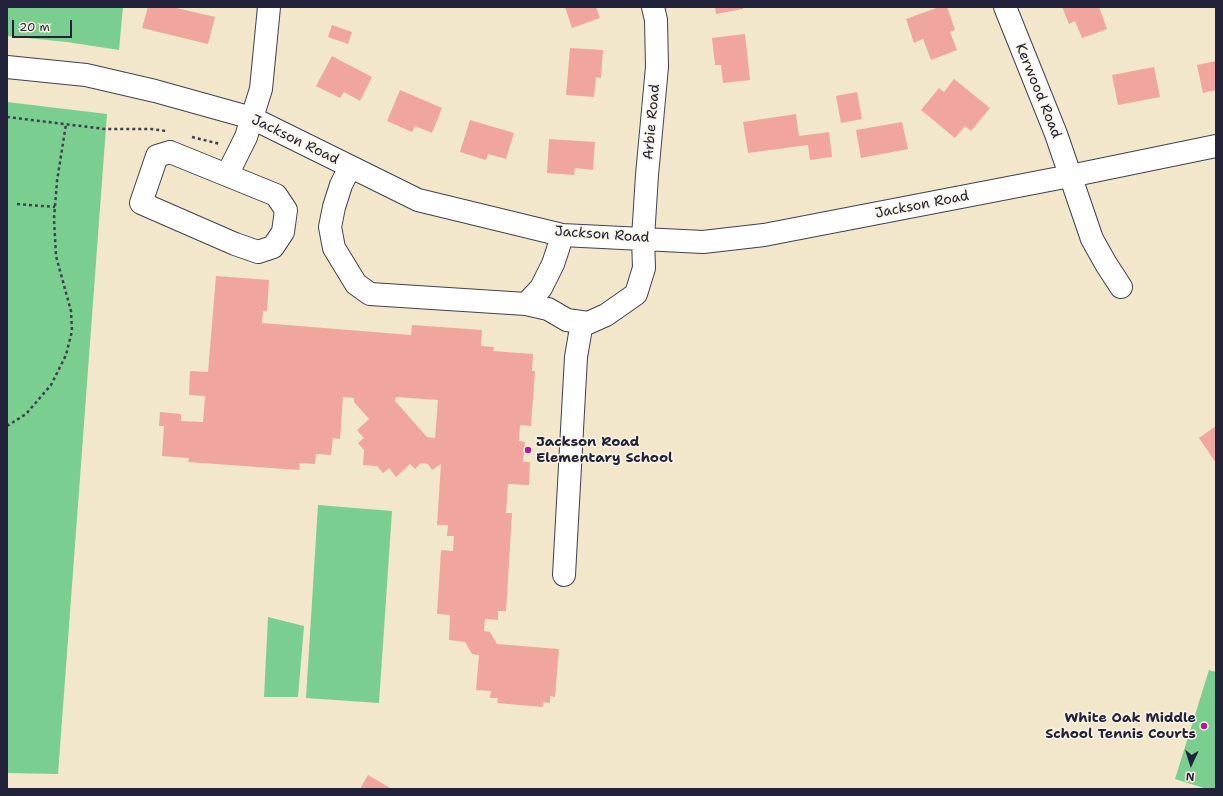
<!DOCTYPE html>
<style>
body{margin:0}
#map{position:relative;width:1223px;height:796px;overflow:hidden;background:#f2e7ca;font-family:"Shantell Sans",sans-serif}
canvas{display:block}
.frame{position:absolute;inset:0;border:8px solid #22223b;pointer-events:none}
.north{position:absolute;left:1171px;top:744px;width:40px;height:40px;-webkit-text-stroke:3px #fcf5e5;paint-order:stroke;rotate:184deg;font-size:11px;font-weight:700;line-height:16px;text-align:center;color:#22223b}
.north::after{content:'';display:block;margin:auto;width:14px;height:18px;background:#22223b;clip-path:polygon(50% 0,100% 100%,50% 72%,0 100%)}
.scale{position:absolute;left:12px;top:20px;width:60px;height:18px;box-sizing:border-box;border:2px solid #22223b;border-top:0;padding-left:5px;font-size:12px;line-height:14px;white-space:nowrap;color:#22223b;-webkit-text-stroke:3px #fcf5e5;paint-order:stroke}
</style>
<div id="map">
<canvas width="1223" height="796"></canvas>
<div class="frame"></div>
<div class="north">N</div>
<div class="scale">20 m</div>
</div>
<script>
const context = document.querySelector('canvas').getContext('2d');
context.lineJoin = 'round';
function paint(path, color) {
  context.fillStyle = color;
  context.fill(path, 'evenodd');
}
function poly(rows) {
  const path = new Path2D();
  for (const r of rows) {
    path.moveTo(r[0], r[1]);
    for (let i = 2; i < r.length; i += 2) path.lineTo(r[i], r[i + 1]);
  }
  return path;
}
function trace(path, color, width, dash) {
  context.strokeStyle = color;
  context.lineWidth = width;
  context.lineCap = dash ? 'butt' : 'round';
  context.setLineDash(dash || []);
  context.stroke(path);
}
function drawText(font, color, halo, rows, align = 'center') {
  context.font = font + ' "Shantell Sans",sans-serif';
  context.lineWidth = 3;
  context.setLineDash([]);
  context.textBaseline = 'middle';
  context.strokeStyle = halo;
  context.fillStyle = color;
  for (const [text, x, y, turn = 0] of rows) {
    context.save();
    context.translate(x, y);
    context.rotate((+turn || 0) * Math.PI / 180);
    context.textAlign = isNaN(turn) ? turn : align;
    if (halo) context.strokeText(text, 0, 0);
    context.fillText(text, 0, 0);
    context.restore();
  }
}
const green = poly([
 [7,7,123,7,119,50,67,42,7,36],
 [7,102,107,114,58,774,7,773],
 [318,505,392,511,379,703,306,698],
 [268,617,304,626,298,697,264,697],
 [1209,670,1216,672,1216,789,1207,789,1175,779]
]);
const building = poly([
 [148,7,172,7,215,17,208,44,142,28],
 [565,7,596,7,600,18,572,28],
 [715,7,743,7,743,9,716,14],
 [939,7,947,7,955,30,950,32,957,50,931,60,923,39,914,43,906,19],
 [1062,7,1099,7,1107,29,1082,38,1075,21,1069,24],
 [332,25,352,32,348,44,328,37],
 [745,34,750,80,723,83,721,65,715,65,712,38],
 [570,48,603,50,601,78,596,77,594,97,566,95],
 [332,56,372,77,360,101,344,92,340,98,316,86],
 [1216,61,1216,90,1203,93,1197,65],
 [1154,67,1160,97,1118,105,1112,75],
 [954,79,990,108,971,131,965,126,955,138,921,110,939,88,944,92],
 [400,90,442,108,432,133,415,126,412,132,387,121],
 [857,92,862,119,841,123,836,96],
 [796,114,799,136,829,132,832,157,810,160,808,145,748,153,743,122],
 [470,120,514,133,506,159,488,154,486,160,460,152],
 [902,122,908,149,861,158,856,130],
 [549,139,595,142,593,170,575,168,574,175,547,173],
 [216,276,269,280,267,311,263,311,262,323,411,335,412,325,482,330,481,346,494,347,493,351,533,354,532,371,535,371,531,426,520,425,519,441,525,442,523,462,530,462,529,485,508,484,506,513,512,513,506,611,498,611,498,620,485,619,484,631,490,632,497,644,559,649,555,697,550,696,550,703,543,702,543,707,497,703,498,698,490,698,491,691,476,690,479,655,472,654,465,642,449,640,450,615,437,614,441,550,453,551,454,536,447,536,448,525,437,525,441,464,432,470,428,464,421,463,415,469,410,464,396,477,389,468,383,473,377,466,363,465,364,450,358,443,364,438,357,430,369,419,354,402,354,398,343,397,340,439,333,438,331,455,316,454,315,464,300,463,299,470,188,462,189,458,162,456,164,426,159,426,160,412,181,414,181,421,203,422,205,396,189,395,190,371,208,372],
 [396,397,438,400,435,438,427,437,395,401],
 [1216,426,1216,463,1199,438],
 [368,775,392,789,360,789]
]);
const path = poly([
 [7,117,105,129,151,129,166,131],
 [192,137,220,144],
 [17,204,55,207],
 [7,426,26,414,51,385,66,355,72,331,71,311,56,256,54,219,57,181,66,124]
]);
const minor = poly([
 [1005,7,1056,134,1092,239,1106,264,1121,287],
 [7,67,86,75,155,91,252,118,418,200,562,235,703,242,764,235,1070,176,1216,146],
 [170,152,276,195,286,210,283,232,273,247,258,252,235,244,141,203,157,156,170,152],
 [350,167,341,185,334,207,330,227,334,248,356,284,370,294,526,304,548,309,567,320,588,323,606,315,636,294,644,268,643,238,647,175,657,67,656,20,653,7],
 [227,175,246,137,261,89,269,7],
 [526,304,541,288,553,264,558,249,562,235],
 [564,575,576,357,582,322]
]);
const markers = [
 [528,450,4,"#b5179e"],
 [1204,726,4,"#b5179e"]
];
const streetNames = [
 ["Kerwood Road",1038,91,68],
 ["Arbie Road",652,122,-85],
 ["Jackson Road",295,140,26],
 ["Jackson Road",922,205,-11],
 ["Jackson Road",602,235,4]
];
const poiNames = [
 ["Jackson Road",536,442],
 ["Elementary School",536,458],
 ["White Oak Middle",1196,718,"right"],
 ["School Tennis Courts",1196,734,"right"]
];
paint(green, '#7ace90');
paint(building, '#f0a69d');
trace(minor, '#414050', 24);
trace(path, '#414050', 2.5, [3, 3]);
trace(minor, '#fff', 22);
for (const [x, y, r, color] of markers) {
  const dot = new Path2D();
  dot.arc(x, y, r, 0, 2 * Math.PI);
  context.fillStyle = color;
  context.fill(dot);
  trace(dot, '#fcf5e5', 1.5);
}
drawText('14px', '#22223b', '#fcf5e5', streetNames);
drawText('bold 14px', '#22223b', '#fcf5e5', poiNames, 'left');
</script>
